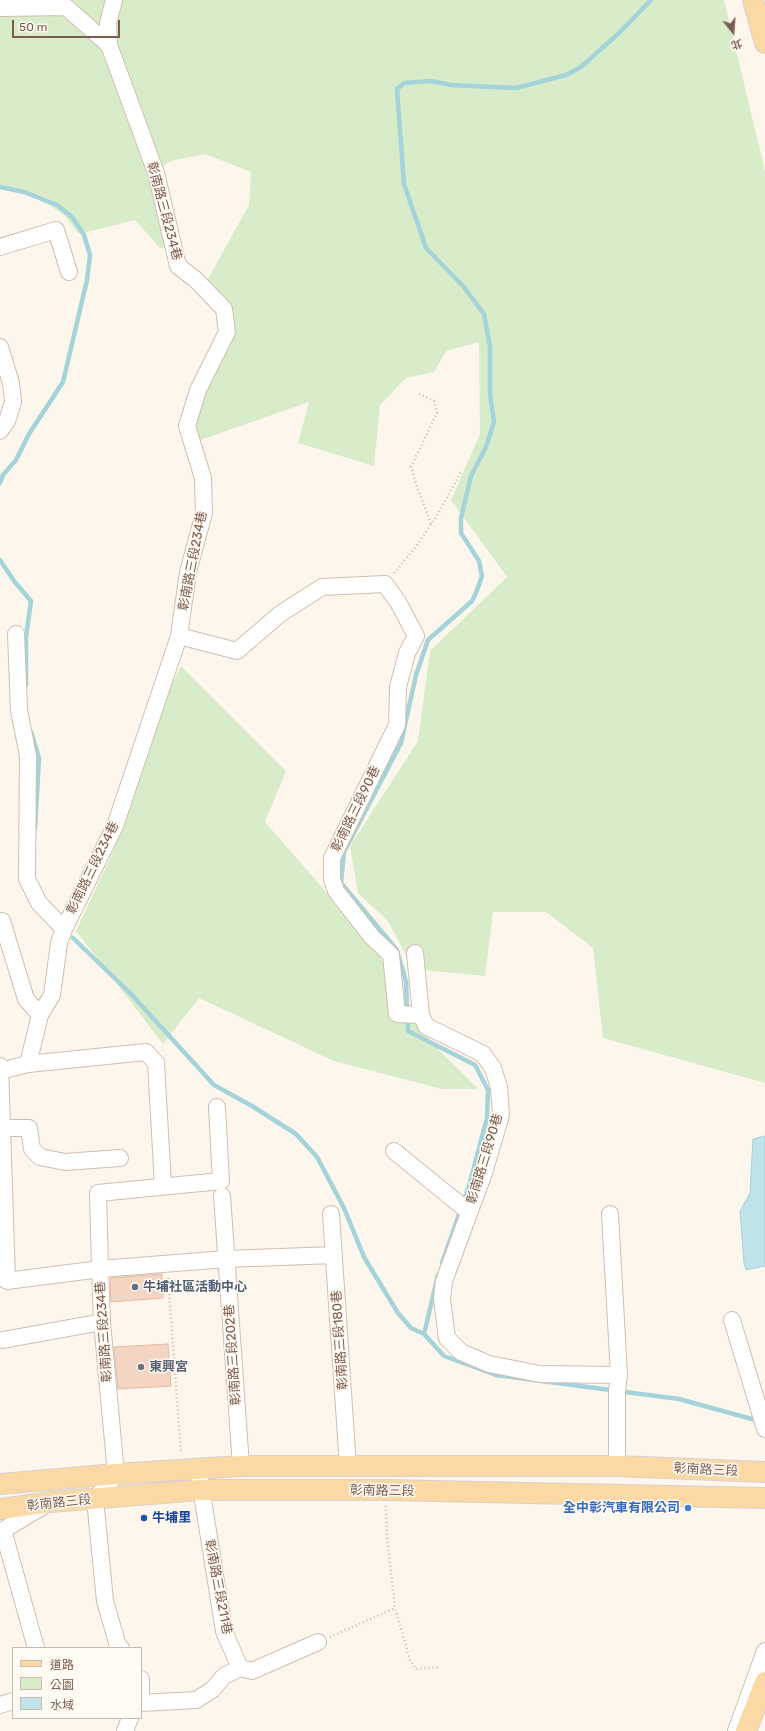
<!DOCTYPE html>
<meta charset="utf-8">
<style>
body{margin:0}
#map{position:relative;width:765px;height:1731px;overflow:hidden;background:#fdf6ec;font-family:Rubik,"Noto Sans TC",sans-serif}
canvas{display:block}
.legend{position:absolute;left:12px;top:1647px;width:130px;height:72px;box-sizing:border-box;background:#fffaf3;border:1px solid #cabbb1;margin:0;padding:5px 7px;list-style:none;font-size:12px;color:#7a5c4d}
.legend li{display:flex;align-items:center;gap:8px;height:20px}
.legend b{width:20px;border:1px solid #cabbb1}
.north{position:absolute;left:713px;top:12px;width:40px;height:40px;-webkit-text-stroke:3px #fffaf3;paint-order:stroke;rotate:163deg;font-size:11px;font-weight:700;line-height:16px;text-align:center;color:#7a5c4d}
.north::after{content:'';display:block;margin:auto;width:14px;height:18px;background:#7a5c4d;clip-path:polygon(50% 0,100% 100%,50% 72%,0 100%)}
.scale{position:absolute;left:12px;top:20px;width:108px;height:18px;box-sizing:border-box;border:2px solid #7a5c4d;border-top:0;padding-left:5px;font-size:12px;line-height:14px;white-space:nowrap;color:#7a5c4d;-webkit-text-stroke:3px #fffaf3;paint-order:stroke}
</style>
<div id="map">
<canvas width="765" height="1731"></canvas>
<ul class="legend">
<li><b style="height:5px;background:#fbd9a5"></b>道路</li>
<li><b style="height:11px;background:#d8ecc9"></b>公園</li>
<li><b style="height:11px;background:#bfe3e8"></b>水域</li>
</ul>
<div class="north">北</div>
<div class="scale">50 m</div>
</div>
<script>
const context = document.querySelector('canvas').getContext('2d');
context.lineJoin = 'round';
function paint(path, color) {
  context.fillStyle = color;
  context.fill(path, 'evenodd');
}
function poly(rows) {
  const path = new Path2D();
  for (const r of rows) {
    path.moveTo(r[0], r[1]);
    for (let i = 2; i < r.length; i += 2) path.lineTo(r[i], r[i + 1]);
  }
  return path;
}
function trace(path, color, width, dash) {
  context.strokeStyle = color;
  context.lineWidth = width;
  context.lineCap = dash ? 'butt' : 'round';
  context.setLineDash(dash || []);
  context.stroke(path);
}
function drawText(font, color, halo, rows, align = 'center') {
  context.font = font + ' Rubik,"Noto Sans TC",sans-serif';
  context.lineWidth = 3;
  context.setLineDash([]);
  context.textBaseline = 'middle';
  context.strokeStyle = halo;
  context.fillStyle = color;
  for (const [text, x, y, turn = 0] of rows) {
    context.save();
    context.translate(x, y);
    context.rotate((+turn || 0) * Math.PI / 180);
    context.textAlign = isNaN(turn) ? turn : align;
    if (halo) context.strokeText(text, 0, 0);
    context.fillText(text, 0, 0);
    context.restore();
  }
}
const green = poly([
 [0,0,724,0,765,171,765,1083,603,1038,593,948,546,912,493,912,485,976,413,969,388,921,358,893,350,846,418,741,430,651,507,577,451,500,480,434,479,342,446,351,434,372,406,378,380,405,374,466,298,443,309,402,189,444,223,327,208,279,249,205,251,172,205,154,171,161,153,172,172,248,160,248,135,220,79,234,64,215,29,192,0,187],
 [181,666,286,771,265,822,374,947,430,1041,478,1089,442,1089,334,1061,199,998,163,1044,76,931,113,852,157,715]
]);
const water = poly([
 [765,1136,765,1266,746,1270,744,1263,740,1211,750,1193,753,1139,765,1136]
]);
const stream = poly([
 [0,187,24,192,57,205,72,217,84,235,90,255,87,280,63,382,29,434,16,460,3,475,0,483],
 [0,560,14,581,31,601,26,637,26,685],
 [31,732,39,758,35,829],
 [73,938,131,994,214,1085,252,1106,296,1134,317,1157,344,1208,364,1257,398,1313,411,1328,424,1334],
 [442,1263,469,1186,487,1118,488,1090,475,1065,408,1031,406,982,397,950,341,883,344,852,401,743,416,675,428,640,472,601,476,593,482,576,479,561,461,533,461,518,471,476,486,447,494,422,490,394,490,347,484,314,463,286,426,248,404,184,397,89,404,83,431,81,451,85,516,88,566,75,581,67,619,33,651,0],
 [438,1275,424,1334,444,1356,496,1375,679,1399,759,1421]
]);
const building = poly([
 [162,1274,163,1298,111,1302,110,1278,162,1274],
 [168,1344,171,1386,118,1389,114,1347,168,1344]
]);
const path = poly([
 [419,394,434,401,437,413,411,467,415,481,431,524],
 [394,573,415,548,438,514,462,470],
 [168,1278,181,1453],
 [386,1506,387,1537,395,1608,410,1660,416,1669,440,1667],
 [330,1637,395,1608]
]);
const minor = poly([
 [0,8,66,7,109,45],
 [0,247,56,230,69,272],
 [0,347,11,383,13,402,7,421,0,431],
 [16,634,19,710,28,756,27,879,39,903,64,929],
 [179,636,237,651,280,614,322,587,385,584,398,602,416,636,407,653,398,687,397,725,332,858,332,879,336,891,372,937,391,955,397,1014,421,1015,426,1026,483,1054,493,1068,499,1087,501,1115,484,1173,444,1281,442,1299,447,1338,461,1352,489,1364,540,1374,619,1375],
 [2,921,26,999,40,1015],
 [415,953,421,1015],
 [28,1064,40,1015,52,995,59,943,64,929,115,826,179,636,188,572,204,513,203,478,187,426,198,390,227,332,224,309,195,279,178,266,156,173,109,45,108,23,114,0],
 [0,1066,7,1281,100,1269,102,1322,116,1474,95,1499,105,1601,118,1646,121,1648],
 [0,1071,28,1064,146,1052,156,1063,163,1186],
 [217,1107,221,1181,98,1193,100,1269,226,1259,334,1255],
 [3,1128,29,1128,32,1149,40,1157,65,1162,120,1158],
 [394,1151,469,1212],
 [222,1196,241,1466],
 [331,1214,348,1467],
 [610,1214,619,1375,617,1391,617,1466],
 [732,1320,765,1429],
 [3,1340,102,1322],
 [198,1469,224,1631,240,1668],
 [3,1530,36,1648],
 [0,1532,47,1504],
 [240,1668,252,1671,318,1642],
 [141,1679,141,1703],
 [141,1703,196,1700,212,1690,224,1676,240,1668],
 [0,1705,13,1701],
 [125,1731,130,1718],
 [736,1731,765,1651]
]);
const major = poly([
 [753,0,765,43],
 [0,1484,116,1474,241,1466,617,1466,765,1472],
 [0,1509,51,1502,200,1490,386,1490,765,1498],
 [746,1731,765,1682]
]);
const markers = [
 [135,1287,4,"#5c6f8a"],
 [141,1367,4,"#6b7280"],
 [688,1508,4,"#3f7fe0"],
 [144,1518,4,"#1a4fb4"]
];
const streetNames = [
 ["彰南路三段234巷",164,211,75],
 ["彰南路三段234巷",193,561,-79],
 ["彰南路三段90巷",356,809,-64],
 ["彰南路三段234巷",93,868,-64],
 ["彰南路三段90巷",485,1159,-73],
 ["彰南路三段234巷",104,1332,-94],
 ["彰南路三段180巷",340,1340,-94],
 ["彰南路三段202巷",233,1355,-94],
 ["彰南路三段",706,1470,3],
 ["彰南路三段",382,1491,1],
 ["彰南路三段",59,1503,-6],
 ["彰南路三段211巷",218,1587,79]
];
const serviceNames = [
 ["牛埔社區活動中心",143,1287]
];
const worshipNames = [
 ["東興宮",149,1367]
];
const shopNames = [
 ["全中彰汽車有限公司",680,1508]
];
const transitNames = [
 ["牛埔里",152,1518]
];
paint(green, '#d8ecc9');
paint(water, '#bfe3e8');
trace(water, '#a5d3da', 1);
trace(stream, '#a5d3da', 4.5);
paint(building, '#f3d5c3');
trace(building, '#e6bba3', 1);
trace(minor, '#d1beb0', 18);
trace(major, '#dad1cd', 22);
trace(path, '#d9b8a5', 2.5, [1, 3]);
trace(minor, '#fff', 16);
trace(major, '#fbd9a5', 20);
for (const [x, y, r, color] of markers) {
  const dot = new Path2D();
  dot.arc(x, y, r, 0, 2 * Math.PI);
  context.fillStyle = color;
  context.fill(dot);
  trace(dot, '#fffaf3', 1.5);
}
drawText('13px', '#7a5c4d', '#fffaf3', streetNames);
drawText('bold 13px', '#4e5e75', '#fffaf3', serviceNames, 'left');
drawText('bold 13px', '#5b616d', '#fffaf3', worshipNames, 'left');
drawText('bold 13px', '#366cbe', '#fffaf3', shopNames, 'right');
drawText('bold 13px', '#164399', '#fffaf3', transitNames, 'left');
</script>
